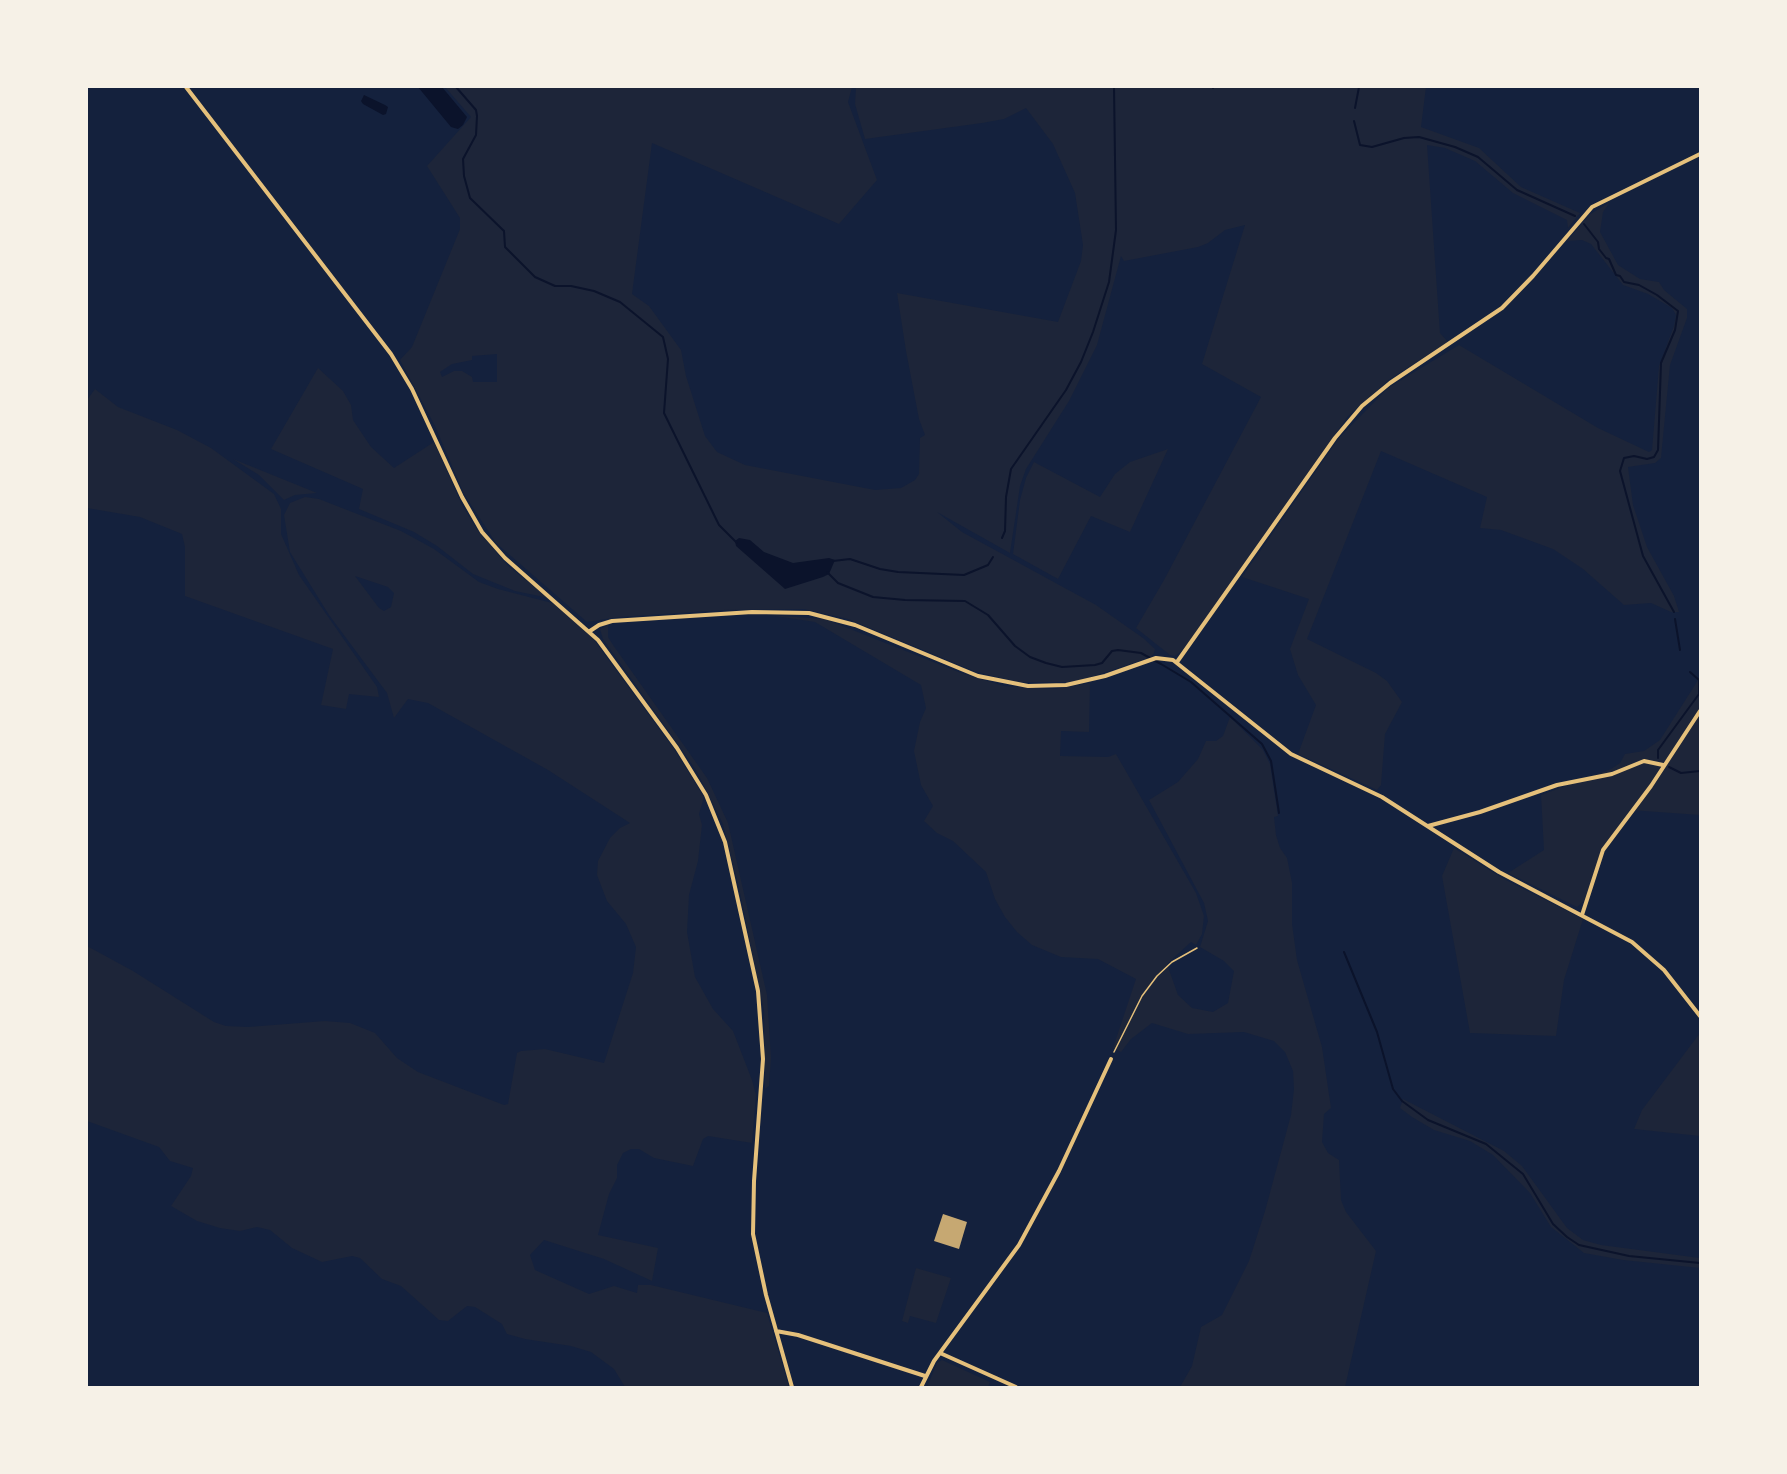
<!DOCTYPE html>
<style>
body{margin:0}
#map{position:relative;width:1787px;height:1474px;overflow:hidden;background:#14213d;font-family:"Space Grotesk",sans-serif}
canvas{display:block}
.frame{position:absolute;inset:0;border:88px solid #f6f1e7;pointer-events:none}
</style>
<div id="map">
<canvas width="1787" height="1474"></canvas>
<div class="frame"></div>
</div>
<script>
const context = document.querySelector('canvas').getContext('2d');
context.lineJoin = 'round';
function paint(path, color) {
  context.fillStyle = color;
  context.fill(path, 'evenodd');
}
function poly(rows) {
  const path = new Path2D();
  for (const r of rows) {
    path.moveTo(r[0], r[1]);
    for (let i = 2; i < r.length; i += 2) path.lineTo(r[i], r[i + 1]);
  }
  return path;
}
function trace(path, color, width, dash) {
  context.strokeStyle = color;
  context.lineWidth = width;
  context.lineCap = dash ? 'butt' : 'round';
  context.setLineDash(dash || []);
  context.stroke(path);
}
const green = poly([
 [445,87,852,87,848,102,877,180,839,224,652,143,632,294,649,306,681,350,686,376,705,436,717,452,745,465,875,490,901,488,915,480,919,474,920,438,925,435,919,419,906,351,897,293,1058,322,1081,261,1083,245,1075,193,1053,144,1026,108,1004,119,982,123,865,139,855,104,856,87,1426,87,1421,127,1479,148,1521,187,1580,213,1568,228,1567,220,1513,193,1475,161,1445,148,1427,145,1440,333,1448,342,1390,379,1348,416,1183,650,1175,656,1170,655,1136,628,1164,580,1261,397,1202,364,1245,225,1225,230,1208,243,1198,247,1124,261,1121,256,1097,345,1069,401,1026,469,1020,486,1010,553,937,512,962,532,1096,605,1143,638,1155,649,1154,653,1151,657,1085,679,1069,682,1016,682,974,671,848,619,804,609,724,610,619,617,587,622,496,543,464,494,435,426,400,360,412,347,460,229,460,218,427,166,471,117],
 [497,354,497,382,473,382,472,377,462,371,454,371,442,377,440,372,452,364,472,360,472,356],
 [1610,202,1603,212,1600,232,1618,265,1640,279,1659,282,1664,290,1687,309,1687,318,1670,365,1661,458,1655,463,1628,467,1633,505,1647,547,1674,596,1679,612,1671,612,1651,603,1624,605,1583,569,1553,549,1501,530,1480,528,1487,497,1381,451,1307,639,1376,673,1387,681,1402,702,1385,734,1381,785,1377,790,1298,754,1316,705,1298,675,1290,649,1309,599,1242,577,1339,438,1388,388,1459,345,1598,428,1649,452,1652,450,1659,366,1674,326,1676,315,1672,308,1648,294,1623,285,1591,244,1582,240,1567,241,1589,215],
 [318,368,343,391,351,405,353,420,371,447,394,468,434,442,462,505,478,531,508,566,549,598,515,591,473,574,437,546,414,532,359,509,363,489,271,449],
 [95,389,118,407,177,430,211,448,274,494,281,509,281,534,299,575,377,687,379,697,349,694,346,709,321,705,333,649,185,596,185,547,182,534,140,517,87,508,87,400],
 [1168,449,1130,532,1091,516,1058,579,1013,554,1020,500,1026,478,1034,462,1100,497,1115,474,1130,462],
 [233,459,317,493,295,495,284,500,259,475],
 [305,497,319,499,401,531,434,549,479,582,498,589,556,604,592,637,605,655,674,749,704,797,699,814,702,825,698,861,689,895,687,932,695,977,713,1009,733,1031,752,1080,756,1095,752,1143,708,1136,703,1139,693,1166,654,1158,639,1149,631,1149,623,1153,617,1165,617,1178,609,1194,598,1235,658,1248,652,1281,604,1259,544,1240,530,1255,535,1270,589,1294,614,1286,637,1293,638,1285,651,1285,767,1313,789,1387,625,1387,614,1369,591,1352,571,1346,525,1339,507,1334,502,1324,475,1307,467,1306,448,1321,439,1320,401,1286,382,1279,360,1258,352,1256,322,1262,292,1248,270,1230,257,1227,240,1231,220,1228,197,1221,171,1206,191,1176,193,1168,170,1161,159,1147,87,1121,87,946,133,971,214,1022,226,1026,248,1027,325,1021,350,1023,375,1033,397,1058,418,1072,504,1105,508,1104,517,1053,521,1051,545,1049,604,1063,633,973,636,947,626,924,607,901,597,875,598,861,610,838,620,828,630,823,548,770,428,703,408,699,394,718,387,693,329,615,290,552,284,515,290,503],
 [355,576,388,587,394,593,391,607,384,611,379,608],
 [769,615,825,619,961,673,1004,686,1055,689,1090,683,1089,732,1061,731,1060,756,1108,757,1116,754,1196,893,1204,916,1202,934,1196,945,1191,942,1167,964,1178,995,1192,1008,1213,1012,1228,1003,1234,971,1224,961,1200,947,1208,921,1204,903,1149,800,1178,782,1198,759,1206,741,1216,741,1223,736,1230,717,1263,750,1270,764,1278,816,1274,817,1276,835,1280,848,1287,858,1292,883,1292,924,1297,960,1322,1047,1331,1108,1324,1114,1322,1142,1328,1153,1339,1160,1341,1200,1346,1212,1376,1251,1345,1387,1180,1387,1192,1366,1201,1327,1222,1315,1249,1261,1265,1211,1291,1115,1294,1089,1293,1071,1285,1052,1274,1041,1244,1032,1188,1034,1152,1023,1131,1039,1121,1052,1113,1048,1136,979,1098,959,1061,957,1032,945,1017,932,1005,917,995,899,986,872,953,841,937,833,924,821,933,806,921,785,914,751,920,722,926,708,921,685,815,622],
 [608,625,608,637,613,645,707,778,728,823,767,995,771,1058,769,1086,765,1089,764,1011,739,888,723,824,696,770,603,639,600,629],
 [1700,677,1700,708,1664,763,1700,714,1700,815,1630,810,1603,847,1584,901,1577,907,1508,873,1544,850,1541,795,1611,769,1620,763,1625,754,1644,751,1660,740],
 [1454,848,1504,879,1583,919,1564,980,1556,1036,1470,1033,1442,876],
 [1700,1033,1700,1136,1634,1129,1642,1110],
 [1403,1099,1504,1151,1522,1166,1567,1228,1583,1240,1601,1245,1700,1258,1700,1268,1623,1260,1584,1253,1551,1227,1530,1193,1493,1155,1470,1141,1434,1130,1412,1117,1400,1108],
 [916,1268,951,1278,936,1323,910,1316,908,1323,902,1321],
 [942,1360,990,1382,988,1387,927,1387,937,1363]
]);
const water = poly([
 [418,87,442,87,467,117,463,125,458,129,451,127],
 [364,95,385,105,388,107,386,114,383,115,363,104,361,101],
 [739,538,750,540,764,552,793,563,829,558,835,560,829,574,823,577,785,589,736,546,735,541]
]);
const stream = poly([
 [456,87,476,110,477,116,476,135,463,159,464,176,470,198,504,231,505,247,535,277,555,286,571,286,594,291,620,302,663,337,668,359,664,413,719,525,737,543],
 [1213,88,1213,87],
 [1355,108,1359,87],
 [1354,121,1360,145,1372,147,1404,138,1419,137,1455,147,1478,157,1517,190,1575,216],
 [1584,224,1598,242,1599,249,1606,258,1609,259,1616,275,1620,276,1624,282,1639,285,1657,295,1678,311,1675,330,1661,363,1658,450,1654,457,1647,459,1634,456,1624,458,1620,471,1643,556,1674,612],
 [1002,538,1005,531,1006,497,1011,469,1066,390,1081,362,1093,332,1109,282,1116,230,1114,87],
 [833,561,850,559,880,569,898,572,964,575,988,565,993,557],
 [827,572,838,583,873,597,905,600,965,601,988,615,1015,646,1030,657,1046,663,1062,667,1095,665,1102,663,1112,651,1118,650,1141,653,1161,664,1191,682,1262,744,1271,761,1279,813],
 [1675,619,1680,650],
 [1658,758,1658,750,1699,694,1699,680,1690,672],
 [1669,767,1681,773,1700,771],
 [1344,952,1377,1032,1393,1089,1402,1101,1428,1120,1486,1144,1523,1174,1553,1224,1567,1237,1579,1245,1629,1256,1700,1263]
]);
const building = poly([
 [943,1214,967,1222,959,1249,934,1241]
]);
const path = poly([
 [1114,1052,1142,996,1157,976,1172,962,1197,948]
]);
const minor = poly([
 [186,87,391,354,412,389,462,497,482,532,505,558,598,640,677,748,706,795,725,842,758,991,763,1059,754,1181,753,1234,766,1295,792,1387],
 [590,631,599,625,612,621,752,612,809,613,855,625,978,676,1028,686,1066,685,1105,676,1156,658,1173,660,1291,754,1382,797,1499,872,1632,942,1664,970,1700,1016],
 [1177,662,1335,438,1362,406,1390,383,1502,308,1533,276,1592,207,1700,154],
 [1428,826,1480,812,1557,785,1612,774,1644,761,1663,765],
 [1582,915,1603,850,1651,786,1700,711],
 [776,1331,798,1335,925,1376],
 [940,1353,1016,1387],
 [921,1387,934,1361,1019,1245,1059,1171,1111,1059]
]);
paint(green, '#1d2539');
paint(water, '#0b132b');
trace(stream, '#0b132b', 2);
paint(building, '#c6a872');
trace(path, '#e5c07b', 1.5);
trace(minor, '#e5c07b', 4);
</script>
